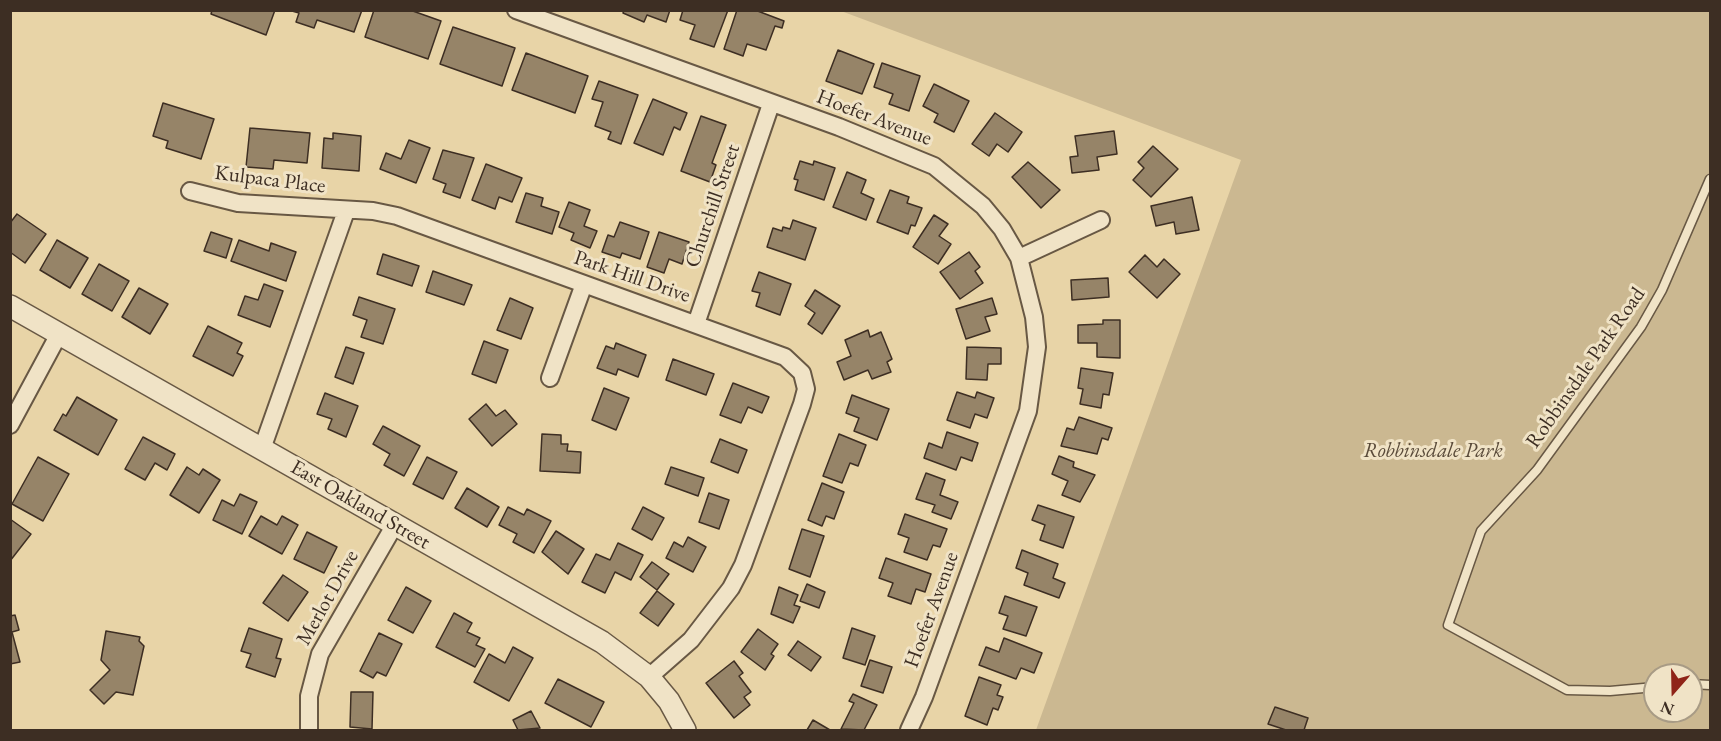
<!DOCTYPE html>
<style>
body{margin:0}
#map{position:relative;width:1721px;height:741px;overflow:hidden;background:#e8d4a7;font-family:"EB Garamond",serif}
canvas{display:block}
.frame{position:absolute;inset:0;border:12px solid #3d2e23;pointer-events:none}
.north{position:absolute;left:1643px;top:663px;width:60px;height:60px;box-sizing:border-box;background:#f0e3c6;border:2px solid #a89b85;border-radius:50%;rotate:200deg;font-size:16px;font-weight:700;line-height:24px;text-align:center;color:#3d2e23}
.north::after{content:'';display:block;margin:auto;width:21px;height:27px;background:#8f2418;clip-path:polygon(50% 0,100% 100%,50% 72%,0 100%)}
</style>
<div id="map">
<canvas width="1721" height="741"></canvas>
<div class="frame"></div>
<div class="north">N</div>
</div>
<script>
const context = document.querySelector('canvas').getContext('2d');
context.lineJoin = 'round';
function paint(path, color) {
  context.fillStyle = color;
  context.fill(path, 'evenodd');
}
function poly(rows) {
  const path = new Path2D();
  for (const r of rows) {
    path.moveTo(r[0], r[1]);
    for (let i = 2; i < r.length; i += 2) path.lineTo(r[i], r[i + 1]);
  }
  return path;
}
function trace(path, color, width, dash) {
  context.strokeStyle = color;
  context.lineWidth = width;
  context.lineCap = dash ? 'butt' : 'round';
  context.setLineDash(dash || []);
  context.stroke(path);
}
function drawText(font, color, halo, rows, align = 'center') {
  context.font = font + ' "EB Garamond",serif';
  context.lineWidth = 6;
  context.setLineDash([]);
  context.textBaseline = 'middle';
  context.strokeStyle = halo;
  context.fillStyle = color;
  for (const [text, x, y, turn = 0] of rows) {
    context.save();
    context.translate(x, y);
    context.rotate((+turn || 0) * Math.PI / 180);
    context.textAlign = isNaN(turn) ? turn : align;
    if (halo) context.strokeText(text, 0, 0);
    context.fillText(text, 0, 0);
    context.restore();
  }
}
const green = poly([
 [841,11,1710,11,1710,730,1036,730,1241,160],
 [1655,675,1691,675,1691,711,1655,711]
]);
const building = poly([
 [212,10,275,10,266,35,211,14,212,10],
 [362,10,354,32,317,20,314,28,296,22,299,13,292,11,362,10],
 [374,10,410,10,441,21,428,59,365,37,374,10],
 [624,10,670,10,666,22,647,15,644,22,623,13,624,10],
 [683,10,728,10,714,47,690,39,695,25,680,20,683,10],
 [737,10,755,10,784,21,782,28,775,26,766,50,747,44,743,56,724,49,737,10],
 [453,27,515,48,502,86,440,64,453,27],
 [838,50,874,64,862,94,826,81,838,50],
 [526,53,588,76,575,113,512,90,526,53],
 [882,63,920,76,909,111,889,104,893,94,874,87,882,63],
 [599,81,638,95,621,144,608,139,611,132,595,126,603,102,592,99,599,81],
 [934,84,969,101,954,132,934,122,938,114,923,106,934,84],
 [653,99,687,113,680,130,674,127,663,155,634,143,653,99],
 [163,103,214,119,201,159,166,148,168,141,153,136,163,103],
 [995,113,1022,132,1008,152,997,144,989,156,972,144,995,113],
 [701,116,726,125,712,163,716,165,710,182,681,171,701,116],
 [250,128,310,133,307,163,274,160,273,169,246,167,250,128],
 [1114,131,1117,154,1097,157,1099,170,1072,173,1070,157,1078,156,1075,136,1114,131],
 [333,133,361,136,359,171,322,168,324,138,333,139,333,133],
 [409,140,430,148,416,183,380,169,386,153,401,159,409,140],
 [1153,146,1178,169,1151,197,1133,180,1144,168,1138,162,1153,146],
 [443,150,474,158,460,198,443,192,446,184,433,179,443,150],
 [800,161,813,165,814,161,835,168,824,200,795,190,798,180,794,179,800,161],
 [1028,162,1060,190,1041,208,1012,177,1028,162],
 [486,164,522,178,512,202,499,197,495,209,472,200,486,164],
 [847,172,866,180,861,193,874,199,866,220,833,207,847,172],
 [890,190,909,197,907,203,922,208,915,226,911,225,908,234,877,222,890,190],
 [526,193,543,198,541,206,559,212,552,234,516,222,526,193],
 [1192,197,1199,230,1176,234,1174,222,1156,226,1151,206,1192,197],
 [569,202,590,210,584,226,597,231,590,248,571,240,574,233,559,227,569,202],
 [17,214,46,234,25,263,10,252,10,223,17,214],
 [934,215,948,224,939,236,951,244,938,264,913,247,934,215],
 [793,220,816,228,805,260,767,247,773,228,782,231,783,227,790,229,793,220],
 [620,222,649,232,640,259,622,253,620,258,602,252,608,235,614,237,620,222],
 [211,232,232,239,226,258,204,251,211,232],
 [659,232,689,242,682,264,669,259,664,273,647,267,659,232],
 [57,240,88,258,70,288,40,270,57,240],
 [239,240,269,251,271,243,296,252,286,281,231,261,239,240],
 [969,252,980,267,975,271,983,283,960,299,940,272,969,252],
 [383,254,419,266,412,286,377,274,383,254],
 [1145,255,1157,267,1164,259,1180,274,1157,298,1129,272,1145,255],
 [99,264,129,281,112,311,82,294,99,264],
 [433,271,472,285,464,305,426,292,433,271],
 [759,272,791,284,780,315,756,306,760,293,752,291,759,272],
 [1108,278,1109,297,1072,300,1071,280,1108,278],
 [264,284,283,291,270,327,238,315,245,296,258,300,264,284],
 [139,288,168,304,150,334,122,317,139,288],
 [815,290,840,306,822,334,808,324,815,313,805,306,815,290],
 [359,297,395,309,383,344,361,337,367,320,353,315,359,297],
 [510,298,533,308,521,339,497,330,510,298],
 [992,298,997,314,985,317,990,331,966,339,956,309,992,298],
 [1103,320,1120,320,1120,358,1097,357,1097,343,1078,343,1078,325,1103,324,1103,320],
 [208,326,242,343,237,353,243,356,233,376,193,356,208,326],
 [868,330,870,337,881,332,892,359,887,362,891,372,872,379,868,370,844,380,837,362,851,356,845,340,868,330],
 [484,341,508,350,496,383,472,374,484,341],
 [616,343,646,355,638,377,618,369,616,375,597,368,606,346,614,349,616,343],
 [346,347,364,353,353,384,335,377,346,347],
 [967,347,1001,348,1001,364,988,364,987,380,966,379,967,347],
 [673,359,714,374,706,395,666,380,673,359],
 [1081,368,1113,373,1109,395,1103,394,1101,408,1080,404,1083,389,1078,388,1081,368],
 [733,383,769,397,762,413,748,407,741,423,720,415,733,383],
 [604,388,629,398,616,430,592,420,604,388],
 [957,392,975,398,977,392,994,398,987,418,975,414,970,428,947,420,957,392],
 [325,393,358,406,346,437,328,429,332,419,317,414,325,393],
 [852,395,889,409,877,440,854,431,859,418,846,413,852,395],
 [77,397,117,420,98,455,54,430,63,414,66,416,77,397],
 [486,404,496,416,505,410,517,424,492,446,469,419,486,404],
 [1079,417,1112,428,1108,440,1102,438,1097,454,1061,446,1067,428,1074,430,1079,417],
 [383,426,420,446,404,476,384,465,390,454,373,444,383,426],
 [947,432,978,443,972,461,961,457,956,470,924,458,929,443,942,448,947,432],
 [542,434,561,435,561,444,568,444,567,451,581,452,580,473,540,471,542,434],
 [839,434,866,445,858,466,850,463,842,483,823,476,839,434],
 [143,437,175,454,167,470,155,463,145,480,125,469,143,437],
 [720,439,747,450,738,473,711,462,720,439],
 [1059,456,1074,462,1073,467,1095,475,1080,502,1062,495,1068,481,1052,474,1059,456],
 [38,457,69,474,43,521,12,504,38,457],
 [427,457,457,472,443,499,413,484,427,457],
 [187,467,199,475,203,469,220,480,199,513,170,495,187,467],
 [671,467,704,478,698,496,665,484,671,467],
 [926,473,945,480,940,495,958,502,951,519,932,512,935,505,916,499,926,473],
 [822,483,844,492,834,519,826,516,822,526,808,520,822,483],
 [467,488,499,507,487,527,455,508,467,488],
 [709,493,729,500,719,529,699,522,709,493],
 [240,494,257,502,242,534,213,520,222,500,234,506,240,494],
 [1038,505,1074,517,1063,548,1040,540,1045,525,1032,520,1038,505],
 [508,507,524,515,527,509,551,521,534,553,513,542,517,534,499,525,508,507],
 [643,507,664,518,652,540,632,529,643,507],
 [905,514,947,529,940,547,933,545,927,560,904,552,909,538,898,534,905,514],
 [261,516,277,525,282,516,298,525,282,554,249,536,261,516],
 [10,519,31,534,10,561,10,519],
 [802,529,824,536,810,577,789,569,802,529],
 [556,531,584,549,568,574,542,552,556,531],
 [307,532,337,547,324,573,294,559,307,532],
 [688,537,706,547,693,572,666,558,674,542,683,547,688,537],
 [618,543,643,555,631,580,615,572,605,593,582,582,596,554,610,560,618,543],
 [1022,550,1058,564,1053,578,1065,583,1059,598,1024,585,1028,573,1016,568,1022,550],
 [886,558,931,574,925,592,916,589,911,604,888,596,893,583,879,578,886,558],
 [652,562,669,574,657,590,640,577,652,562],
 [283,575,308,592,288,621,263,603,283,575],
 [807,584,825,592,819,608,800,601,807,584],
 [406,587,431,601,413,633,388,620,406,587],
 [779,587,798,595,794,605,800,607,793,623,771,614,779,587],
 [657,591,674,604,658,626,640,613,657,591],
 [1005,596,1037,607,1026,636,1003,629,1008,616,999,613,1005,596],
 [454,613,472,623,467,632,480,638,476,645,485,649,475,667,436,647,454,613],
 [15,615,19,630,12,632,20,662,10,664,10,616,15,615],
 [249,628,282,639,276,658,281,659,275,677,246,667,251,654,241,651,249,628],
 [852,628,875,636,865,665,843,658,852,628],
 [758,629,778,644,771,654,774,656,765,670,741,652,758,629],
 [106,631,140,637,139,641,144,646,133,695,116,692,104,704,90,690,110,670,101,660,106,631],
 [379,633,402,644,386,676,377,672,373,678,360,671,379,633],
 [1004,638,1042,653,1034,673,1021,668,1016,679,979,665,986,647,999,652,1004,638],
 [798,641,821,657,811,671,788,655,798,641],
 [513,647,533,658,509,701,474,682,489,654,505,663,513,647],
 [870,660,892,667,883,693,861,686,870,660],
 [734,661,743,673,739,676,751,692,744,697,750,705,734,718,706,683,734,661],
 [979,677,1001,685,997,695,1003,697,998,710,993,708,987,725,965,716,979,677],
 [558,679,604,702,591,727,545,703,558,679],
 [351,692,373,692,372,729,350,727,351,692],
 [853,694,877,705,864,730,841,729,854,703,849,701,853,694],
 [1275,707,1308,718,1304,730,1286,730,1268,724,1275,707],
 [531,711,540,728,518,730,513,720,531,711],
 [813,720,830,730,807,730,813,720]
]);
const service = poly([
 [1691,684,1710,685],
 [1655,687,1610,691,1567,690,1448,625,1481,531,1537,470,1641,327,1662,290,1710,179]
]);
const minor = poly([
 [516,10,839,127,934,166,983,206,1002,229,1019,258,1034,317,1037,347,1028,411,924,697,909,730],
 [190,191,238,203,373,211,397,216,785,357,802,373,806,389,802,404,743,565,731,588,691,640,649,677],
 [1019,258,1101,220],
 [696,324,771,104],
 [550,378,584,284],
 [10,425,59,334],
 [262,449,346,211],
 [309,730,309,696,320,654,394,526]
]);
const tertiary = poly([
 [10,306,602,642,649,677,669,701,685,730]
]);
const streetNames = [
 ["Hoefer Avenue",874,118,21],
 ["Kulpaca Place",270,180,7],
 ["Churchill Street",713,206,-71],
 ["Park Hill Drive",632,277,19],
 ["Robbinsdale Park Road",1586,368,-55],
 ["East Oakland Street",360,505,30],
 ["Merlot Drive",328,598,-61],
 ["Hoefer Avenue",932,610,-70]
];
const parkNames = [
 ["Robbinsdale Park",1433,451]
];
paint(green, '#cbb891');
paint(building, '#968468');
trace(building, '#3d2e23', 1.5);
trace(service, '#685844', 11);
trace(minor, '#685844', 20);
trace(tertiary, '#685844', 24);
trace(service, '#f0e3c6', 8);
trace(minor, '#f0e3c6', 16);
trace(tertiary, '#f0e3c6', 21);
drawText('21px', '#3d2e23', '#f0e3c6', streetNames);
drawText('italic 21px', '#594a39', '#f0e3c6', parkNames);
</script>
